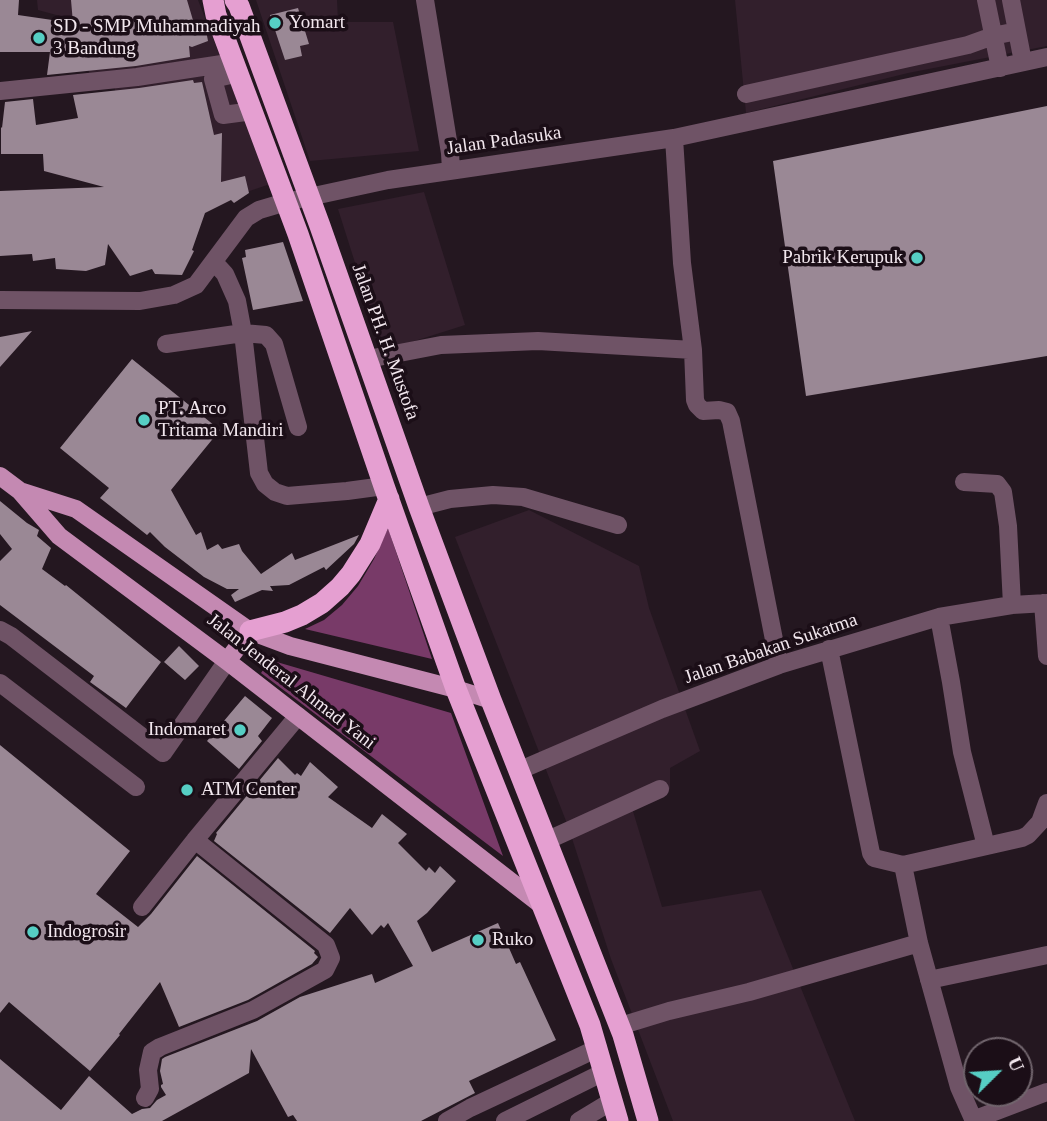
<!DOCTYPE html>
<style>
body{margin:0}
#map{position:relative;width:1047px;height:1121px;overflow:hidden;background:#241720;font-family:"Times New Roman",serif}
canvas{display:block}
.north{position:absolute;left:963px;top:1037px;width:70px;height:70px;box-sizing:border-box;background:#1b0e17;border:2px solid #71656d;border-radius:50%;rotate:66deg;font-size:19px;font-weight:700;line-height:28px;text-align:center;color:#f2e7ee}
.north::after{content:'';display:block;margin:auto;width:24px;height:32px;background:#56cec4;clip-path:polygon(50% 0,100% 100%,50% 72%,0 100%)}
</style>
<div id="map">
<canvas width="1047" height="1121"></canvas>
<div class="north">U</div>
</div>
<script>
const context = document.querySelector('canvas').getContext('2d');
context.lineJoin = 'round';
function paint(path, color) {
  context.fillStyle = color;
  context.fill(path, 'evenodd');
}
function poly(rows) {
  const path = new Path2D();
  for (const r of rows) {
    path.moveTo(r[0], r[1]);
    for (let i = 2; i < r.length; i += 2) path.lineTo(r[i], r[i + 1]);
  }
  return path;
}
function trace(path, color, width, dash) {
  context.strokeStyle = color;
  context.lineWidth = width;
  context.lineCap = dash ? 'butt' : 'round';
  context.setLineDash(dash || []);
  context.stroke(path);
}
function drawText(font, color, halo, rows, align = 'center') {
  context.font = font + ' "Times New Roman",serif';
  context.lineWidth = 7;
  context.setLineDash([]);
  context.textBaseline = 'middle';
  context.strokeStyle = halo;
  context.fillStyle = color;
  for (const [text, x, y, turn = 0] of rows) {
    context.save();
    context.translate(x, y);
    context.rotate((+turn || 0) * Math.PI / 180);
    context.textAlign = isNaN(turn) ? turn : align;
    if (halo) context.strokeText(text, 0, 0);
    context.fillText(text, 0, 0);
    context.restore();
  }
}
const built = poly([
 [37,0,198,0,270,184,206,206,124,157,114,83,89,74,86,23,38,10],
 [256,0,337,0,338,22,393,22,419,151,310,161],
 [735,0,1047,0,1047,46,908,73,746,113],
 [424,192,465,325,383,351,338,209],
 [529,510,639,566,649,608,700,751,670,768,670,789,632,808,662,907,761,890,855,1121,673,1121,611,959,568,826,455,537]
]);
const forest = poly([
 [388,528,432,659,305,629,324,620,342,605,358,586,374,559],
 [270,660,451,713,503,856,261,673]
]);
const building = poly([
 [0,0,19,0,18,15,73,23,71,0,187,0,195,27,205,25,208,41,192,47,189,46,190,57,136,66,47,75,50,52,0,52],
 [298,8,309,44,300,46,302,56,285,60,270,15],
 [193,80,194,83,202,82,214,135,222,133,221,182,245,176,249,193,234,203,231,200,205,213,192,250,194,251,182,275,155,274,152,269,130,276,108,244,105,265,86,271,56,269,55,258,33,261,32,254,0,256,0,191,104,187,44,171,43,154,1,154,1,127,2,128,5,102,33,99,36,125,78,118,73,95,139,88],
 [1047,106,1047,356,806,396,773,161],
 [283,242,303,301,253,310,242,258,246,257,245,250],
 [32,331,0,367,0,337],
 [132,359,220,430,171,490,196,535,201,532,207,550,218,544,222,549,239,544,242,551,261,574,292,553,295,560,359,535,354,544,326,570,324,567,289,585,272,586,270,586,273,591,262,590,235,602,231,595,239,589,227,589,204,577,165,547,150,532,147,535,100,498,109,488,60,448],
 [0,501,27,523,39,530,37,536,51,548,42,569,65,586,66,585,161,662,126,708,90,682,94,676,0,605,0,561,12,549,0,534],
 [179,646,199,666,185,680,164,662],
 [245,696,272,718,258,736,262,741,239,769,207,741],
 [0,745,130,851,96,894,138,927,151,914,197,856,315,951,314,953,318,957,312,964,248,1000,179,1027,160,982,119,1034,120,1035,90,1071,9,1002,0,1013],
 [278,758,295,775,297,773,301,776,310,762,338,787,328,797,372,828,382,814,407,834,398,843,426,871,429,867,435,873,440,866,456,881,427,913,417,921,432,952,498,923,516,964,520,962,556,1040,469,1081,475,1093,421,1121,297,1121,293,1115,288,1117,251,1049,249,1073,162,1121,0,1121,0,1059,61,1110,89,1076,132,1114,142,1109,150,1108,157,1100,166,1095,161,1087,161,1085,163,1084,160,1071,162,1059,165,1057,257,1021,300,997,372,974,375,983,413,966,388,923,384,928,381,925,372,935,350,908,330,933,214,841,217,834,216,833]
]);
const minor = poly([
 [425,0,450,153,451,170],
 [986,0,1000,68],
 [1011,0,1023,62],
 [239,73,213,79,223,115,253,111],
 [0,91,137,77,235,62],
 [746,94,968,45,993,36,1017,31],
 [674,138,682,263,693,350,695,400,697,405,703,411,719,410,727,412,731,421,779,665],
 [214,262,225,274,237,301,243,333,259,473,265,484,275,492,287,496,347,491,384,486],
 [0,300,140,301,174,295,196,285,246,218,259,210,286,202,388,180,674,138,1047,57],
 [166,344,243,333,266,335,274,344,298,427],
 [368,359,441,345,538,341,693,350],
 [964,482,997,484,1003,492,1008,526,1012,605],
 [419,507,450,499,493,495,523,497,618,525],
 [1043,603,1047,656],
 [939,617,951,682,962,752,986,846],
 [0,630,11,636,163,753,227,661],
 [829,649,871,853,874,858,903,865,919,943,959,1087,974,1121],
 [0,683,136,787],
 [518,771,662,709,779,665,939,617,1012,605,1047,603],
 [546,841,660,789],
 [903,865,1022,838,1028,835,1040,822,1047,803],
 [142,907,195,840,298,716],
 [929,980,1047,955],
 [620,1026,669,1011,749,992,919,943],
 [145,1098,150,1089,148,1070,152,1052,160,1047,253,1010,325,970,331,958,326,945,195,840],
 [973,1120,1047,1092],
 [447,1121,470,1108,598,1048],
 [505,1121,604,1072],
 [579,1121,612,1101]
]);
const major = poly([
 [0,476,20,491,59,536,227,661,540,904],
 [20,491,76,509,250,631,290,646,456,689,491,700],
 [227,661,250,631]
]);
const highway = poly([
 [213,0,216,15,298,234,384,486,456,689,590,1025,618,1121],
 [235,0,239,6,320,226,419,507,491,700,623,1035,648,1121],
 [250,631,285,622,302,615,322,603,340,587,351,574,370,544,389,499]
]);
const markers = [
 [275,23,7,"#56cec4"],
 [39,38,7,"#56cec4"],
 [917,258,7,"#56cec4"],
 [144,420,7,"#56cec4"],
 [240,730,7,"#56cec4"],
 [187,790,7,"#56cec4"],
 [33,932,7,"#56cec4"],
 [478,940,7,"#56cec4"]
];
const poiNames = [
 ["Yomart",289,23],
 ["SD - SMP Muhammadiyah",53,27],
 ["3 Bandung",53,49],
 ["Pabrik Kerupuk",903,258,"right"],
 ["PT. Arco",158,409],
 ["Tritama Mandiri",158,431],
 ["Indomaret",226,730,"right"],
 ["ATM Center",201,790],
 ["Indogrosir",47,932],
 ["Ruko",492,940]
];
const streetNames = [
 ["Jalan Padasuka",504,141,-8],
 ["Jalan PH. H. Mustofa",385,342,70],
 ["Jalan Babakan Sukatma",771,649,-19],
 ["Jalan Jenderal Ahmad Yani",291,682,38]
];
paint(built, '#321f2c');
paint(forest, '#783a68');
paint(building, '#9a8895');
trace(minor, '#6f5366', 18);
trace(major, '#c489b2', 18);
trace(highway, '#e59fd1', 21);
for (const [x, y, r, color] of markers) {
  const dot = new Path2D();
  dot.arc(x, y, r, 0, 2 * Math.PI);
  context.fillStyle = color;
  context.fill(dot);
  trace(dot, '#1b0e17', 2.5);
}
drawText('19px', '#f2e7ee', '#1b0e17', poiNames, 'left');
drawText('19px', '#f2e7ee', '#1b0e17', streetNames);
</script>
